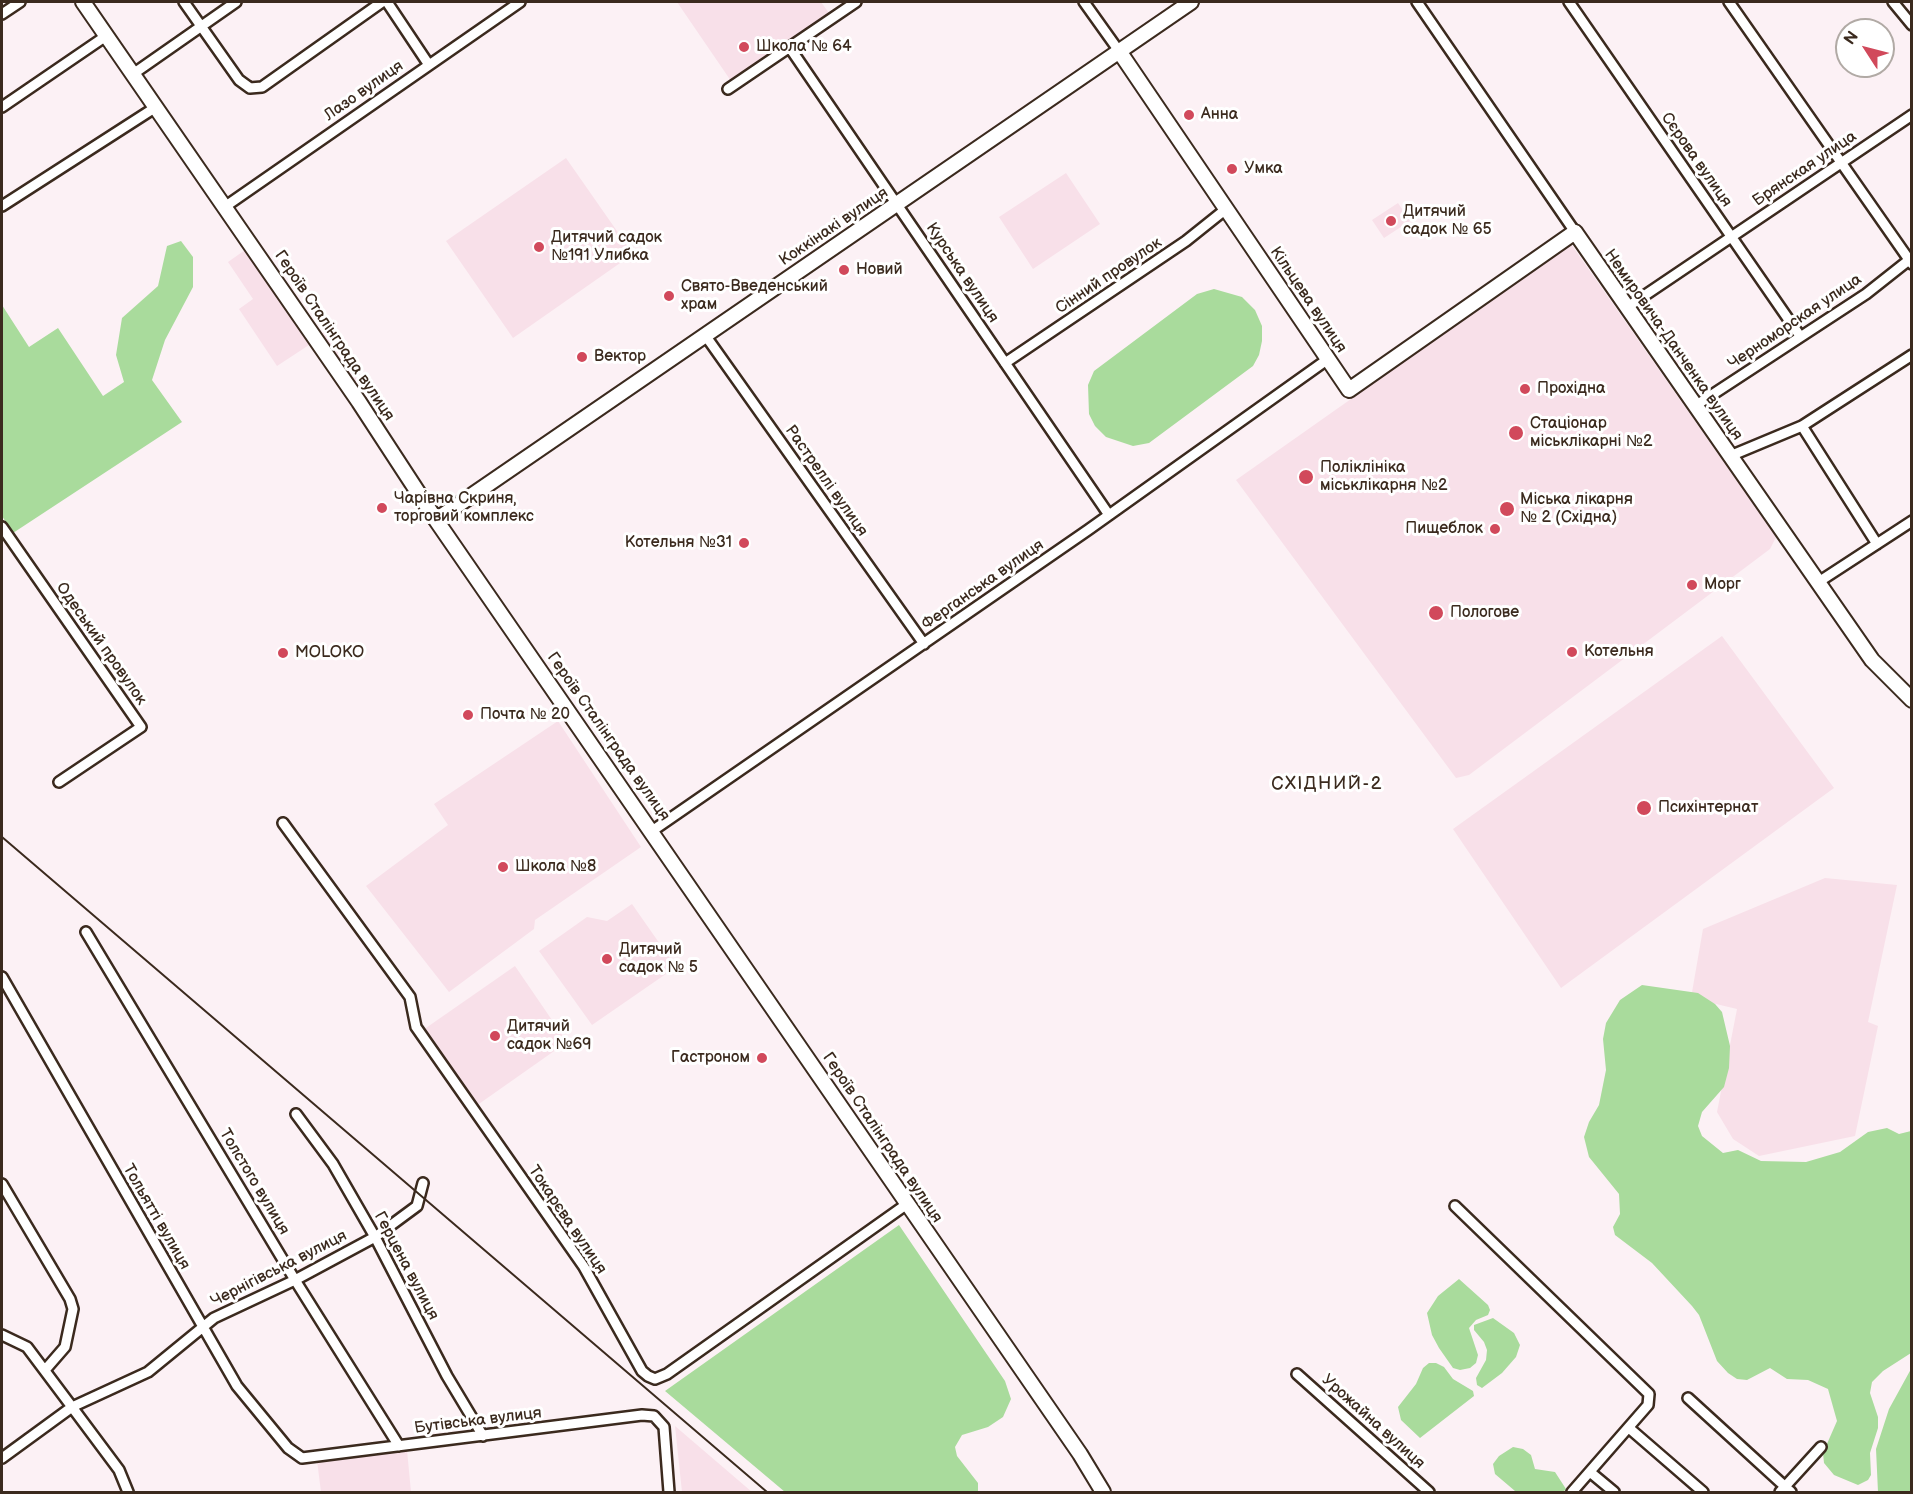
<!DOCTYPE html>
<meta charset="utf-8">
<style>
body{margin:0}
#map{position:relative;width:1913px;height:1494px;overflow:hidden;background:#fcf1f5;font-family:"Balsamiq Sans",sans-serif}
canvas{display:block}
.frame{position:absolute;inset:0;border:3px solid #3b2a1e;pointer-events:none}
.north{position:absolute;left:1835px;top:18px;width:60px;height:60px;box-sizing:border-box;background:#fff;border:2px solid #b1aaa5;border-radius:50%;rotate:306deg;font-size:16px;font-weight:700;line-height:24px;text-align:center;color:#3b2a1e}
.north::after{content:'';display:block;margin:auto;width:21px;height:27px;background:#d1495b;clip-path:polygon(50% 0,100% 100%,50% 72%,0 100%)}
</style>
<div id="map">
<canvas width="1913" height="1494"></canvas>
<div class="frame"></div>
<div class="north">N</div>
</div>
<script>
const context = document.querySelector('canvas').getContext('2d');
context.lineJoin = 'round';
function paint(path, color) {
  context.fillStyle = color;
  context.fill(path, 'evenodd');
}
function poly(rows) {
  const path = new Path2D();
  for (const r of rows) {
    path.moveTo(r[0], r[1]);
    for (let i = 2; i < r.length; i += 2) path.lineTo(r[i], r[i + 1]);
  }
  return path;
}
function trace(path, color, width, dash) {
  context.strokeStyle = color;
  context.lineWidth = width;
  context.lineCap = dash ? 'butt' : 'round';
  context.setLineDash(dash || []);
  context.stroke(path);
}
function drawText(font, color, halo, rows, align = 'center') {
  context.font = font + ' "Balsamiq Sans",sans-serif';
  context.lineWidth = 6;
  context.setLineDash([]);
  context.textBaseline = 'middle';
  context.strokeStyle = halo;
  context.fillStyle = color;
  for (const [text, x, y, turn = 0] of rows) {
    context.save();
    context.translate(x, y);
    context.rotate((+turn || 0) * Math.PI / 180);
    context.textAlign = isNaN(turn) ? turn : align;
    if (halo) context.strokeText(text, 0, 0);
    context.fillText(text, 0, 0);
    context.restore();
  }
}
const built = poly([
 [677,2,821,2,829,13,731,81],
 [566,158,633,254,513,338,446,241],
 [1066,173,1100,224,1033,269,999,217],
 [1398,203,1410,221,1384,238,1372,220],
 [1571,244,1776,537,1770,549,1469,775,1456,778,1236,480],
 [245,250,309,345,277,366,239,309,253,299,228,262],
 [329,328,364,380,354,386,320,335],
 [1722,636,1834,788,1561,988,1453,829],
 [558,721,641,847,535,920,534,929,449,992,366,886,448,825,434,804],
 [1825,878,1897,885,1868,1022,1878,1026,1855,1136,1759,1156,1733,1139,1717,1112,1737,1009,1691,998,1703,929],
 [632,904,676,967,592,1025,539,951,587,917,607,921],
 [515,966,567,1042,476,1106,423,1030],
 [675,1426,752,1492,682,1492],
 [407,1450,411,1492,321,1492,317,1460]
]);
const green = poly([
 [181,241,193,257,193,287,165,340,152,380,182,422,13,533,2,516,2,305,29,347,58,328,103,396,124,382,116,355,122,318,158,286,167,246],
 [1214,289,1242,297,1255,310,1262,326,1262,341,1259,355,1253,366,1149,443,1133,446,1106,437,1095,426,1089,414,1088,385,1094,371,1197,294],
 [1642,985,1698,993,1715,1004,1722,1012,1730,1046,1729,1068,1724,1087,1702,1112,1698,1126,1702,1136,1723,1153,1738,1150,1761,1161,1806,1162,1840,1152,1868,1132,1887,1128,1899,1134,1911,1131,1911,1353,1883,1371,1872,1382,1870,1393,1878,1417,1878,1428,1870,1453,1871,1475,1868,1480,1858,1485,1834,1475,1824,1463,1823,1453,1837,1421,1828,1389,1808,1380,1787,1379,1770,1368,1747,1380,1737,1379,1728,1373,1717,1361,1699,1315,1692,1306,1652,1263,1615,1235,1613,1227,1620,1214,1619,1194,1589,1157,1584,1137,1589,1122,1599,1105,1606,1070,1603,1039,1606,1023,1620,1000],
 [899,1225,1005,1381,1011,1399,1003,1417,988,1427,962,1435,955,1447,957,1456,978,1483,978,1492,785,1492,665,1391],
 [1459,1279,1488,1305,1490,1310,1488,1315,1476,1320,1469,1328,1478,1355,1476,1363,1470,1368,1460,1370,1453,1368,1439,1348,1432,1335,1427,1313,1438,1296],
 [1493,1318,1514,1333,1520,1345,1516,1357,1502,1373,1482,1388,1477,1385,1476,1378,1486,1360,1487,1350,1484,1342,1474,1330,1474,1325],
 [1429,1363,1436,1363,1444,1367,1453,1379,1473,1391,1474,1396,1420,1438,1401,1420,1398,1407,1416,1384,1423,1368],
 [1911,1369,1911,1492,1878,1492,1876,1449,1889,1409],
 [1513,1447,1523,1449,1531,1455,1535,1469,1555,1472,1566,1489,1563,1492,1515,1491,1495,1474,1493,1464,1499,1456]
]);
const street = poly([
 [184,2,239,80,250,88,262,87,382,2],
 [387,2,429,65],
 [1084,2,1119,51],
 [1417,2,1575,232],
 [1569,2,1800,336],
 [1729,2,1912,264],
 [1893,2,1912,25],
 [2,14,20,2],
 [790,48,1109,515],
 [133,74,236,2],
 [728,89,856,2],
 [2,107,106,36],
 [2,206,156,107],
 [226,206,520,2],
 [1626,308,1912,115],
 [705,335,924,644],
 [1005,363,1186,241,1226,209],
 [1695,406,1866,294,1909,260],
 [1802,426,1877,544],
 [1730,456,1802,426,1912,355],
 [2,527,141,727,59,782],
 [1817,583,1912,521],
 [283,823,410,997,416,1027,584,1267,642,1371,648,1376,655,1379,667,1374,907,1204],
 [652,831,1088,530,1328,359],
 [86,932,295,1280,399,1446],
 [2,977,237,1386,288,1448,302,1458,642,1415,654,1416,664,1427,669,1492],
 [296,1114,333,1164,375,1237,447,1376,483,1436],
 [2,1184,70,1299,73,1309,65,1347,45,1370],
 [1455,1206,1649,1394,1648,1405,1572,1492],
 [2,1335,27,1347,72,1407,148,1372,214,1318,295,1280,375,1237,417,1206,423,1183],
 [1297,1374,1429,1492],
 [1688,1398,1791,1492],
 [1629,1428,1703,1492],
 [2,1458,72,1407,119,1470,128,1492],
 [1590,1472,1614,1492],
 [1780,1492,1821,1447]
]);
const secondary = poly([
 [83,2,359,402,436,520,1080,1454,1103,1492],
 [1119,51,1349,390,1575,232,1872,660,1912,700],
 [436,520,1191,2]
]);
const rail = poly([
 [2,837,767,1492]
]);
const markers = [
 [744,47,6,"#d1495b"],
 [1189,115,6,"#d1495b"],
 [1232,169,6,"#d1495b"],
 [1391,221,6,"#d1495b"],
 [539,247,6,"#d1495b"],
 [844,270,6,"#d1495b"],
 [669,296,6,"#d1495b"],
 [582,357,6,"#d1495b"],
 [1525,389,6,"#d1495b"],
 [1516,433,8,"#d1495b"],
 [1306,477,8,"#d1495b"],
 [382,508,6,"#d1495b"],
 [1507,509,8,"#d1495b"],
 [1495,529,6,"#d1495b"],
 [744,543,6,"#d1495b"],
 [1692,585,6,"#d1495b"],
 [1436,613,8,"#d1495b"],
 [1572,652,6,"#d1495b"],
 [283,653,6,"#d1495b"],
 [468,715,6,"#d1495b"],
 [1644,808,8,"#d1495b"],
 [503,867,6,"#d1495b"],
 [607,959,6,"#d1495b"],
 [495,1036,6,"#d1495b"],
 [762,1058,6,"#d1495b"]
];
const poiNames = [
 ["Школа № 64",756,47],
 ["Анна",1201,115],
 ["Умка",1244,169],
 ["Дитячий",1403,212],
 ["садок № 65",1403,230],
 ["Дитячий садок",551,238],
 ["№191 Улибка",551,256],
 ["Новий",856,270],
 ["Свято-Введенський",681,287],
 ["храм",681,305],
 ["Вектор",594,357],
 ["Прохідна",1537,389],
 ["Стаціонар",1530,424],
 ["міськлікарні №2",1530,442],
 ["Поліклініка",1320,468],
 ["міськлікарня №2",1320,486],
 ["Чарівна Скриня,",394,499],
 ["торговий комплекс",394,517],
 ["Міська лікарня",1520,500],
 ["№ 2 (Східна)",1520,518],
 ["Пищеблок",1483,529,"right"],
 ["Котельня №31",732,543,"right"],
 ["Морг",1704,585],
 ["Пологове",1450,613],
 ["Котельня",1584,652],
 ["MOLOKO",295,653],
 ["Почта № 20",480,715],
 ["Психінтернат",1658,808],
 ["Школа №8",515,867],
 ["Дитячий",619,950],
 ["садок № 5",619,968],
 ["Дитячий",507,1027],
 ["садок №69",507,1045],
 ["Гастроном",750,1058,"right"]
];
const streetNames = [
 ["Лазо вулиця",364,91,-35],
 ["Сєрова вулиця",1696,160,55],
 ["Брянская улица",1805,169,-34],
 ["Коккінакі вулиця",834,227,-34],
 ["Курська вулиця",962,273,56],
 ["Сінний провулок",1109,276,-34],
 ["Кільцева вулиця",1308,300,56],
 ["Черноморская улица",1795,322,-34],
 ["Героїв Сталінграда вулиця",334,336,56],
 ["Немировича-Данченка вулиця",1673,345,55],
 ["Растреллі вулиця",826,481,55],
 ["Ферганська вулиця",983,585,-35],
 ["Одеський провулок",101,644,55],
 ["Героїв Сталінграда вулиця",608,737,55],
 ["Героїв Сталінграда вулиця",882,1138,56],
 ["Толстого вулиця",254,1182,59],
 ["Тольятті вулиця",156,1217,60],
 ["Токарєва вулиця",567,1220,56],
 ["Герцена вулиця",406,1266,62],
 ["Чернігівська вулиця",279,1269,-27],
 ["Бутівська вулиця",478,1421,-7],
 ["Урожайна вулиця",1373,1422,42]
];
const neighbourhoodNames = [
 ["СХІДНИЙ-2",1327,784]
];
paint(built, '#f8e0e9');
paint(green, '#a9db9c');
trace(street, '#3b2a1e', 14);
trace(secondary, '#3b2a1e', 18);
trace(street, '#fff', 9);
trace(secondary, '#fff', 14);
trace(rail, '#3b2a1e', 2);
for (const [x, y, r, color] of markers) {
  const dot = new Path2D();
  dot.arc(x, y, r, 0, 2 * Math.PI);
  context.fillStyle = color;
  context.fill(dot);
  trace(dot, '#fff', 2);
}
drawText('16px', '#3b2a1e', '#fff', poiNames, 'left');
drawText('16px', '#3b2a1e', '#fff', streetNames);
context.letterSpacing = '1.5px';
drawText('18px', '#3b2a1e', '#fff', neighbourhoodNames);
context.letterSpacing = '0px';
</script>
